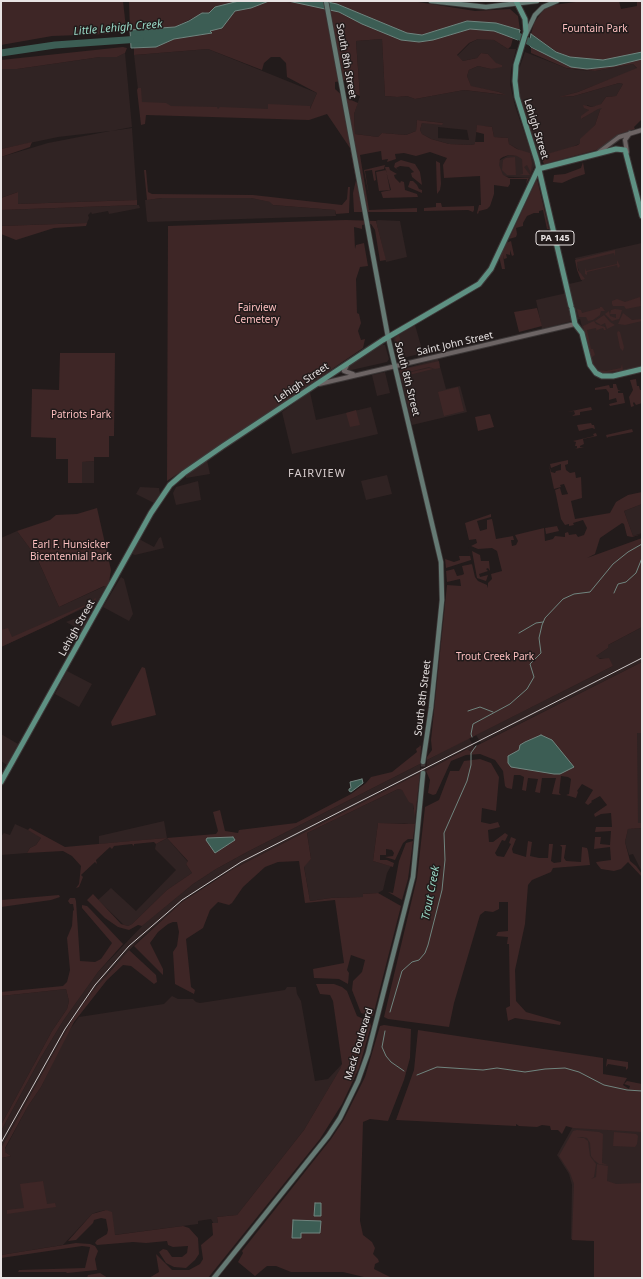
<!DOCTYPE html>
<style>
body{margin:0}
#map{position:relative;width:643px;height:1279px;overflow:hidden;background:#221b1b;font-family:"Noto Sans",sans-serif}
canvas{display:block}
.frame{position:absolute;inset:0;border:2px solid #e8e3e3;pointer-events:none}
</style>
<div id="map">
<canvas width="643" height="1279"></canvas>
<div class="frame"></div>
</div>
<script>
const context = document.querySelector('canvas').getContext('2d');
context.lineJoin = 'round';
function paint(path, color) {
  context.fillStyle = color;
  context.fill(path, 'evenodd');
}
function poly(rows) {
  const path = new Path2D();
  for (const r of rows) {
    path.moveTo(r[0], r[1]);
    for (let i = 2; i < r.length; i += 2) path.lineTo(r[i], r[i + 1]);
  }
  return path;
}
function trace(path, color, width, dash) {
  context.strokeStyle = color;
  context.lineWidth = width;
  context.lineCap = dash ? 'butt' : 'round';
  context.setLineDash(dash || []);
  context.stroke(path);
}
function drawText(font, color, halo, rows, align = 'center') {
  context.font = font + ' "Noto Sans",sans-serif';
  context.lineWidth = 3;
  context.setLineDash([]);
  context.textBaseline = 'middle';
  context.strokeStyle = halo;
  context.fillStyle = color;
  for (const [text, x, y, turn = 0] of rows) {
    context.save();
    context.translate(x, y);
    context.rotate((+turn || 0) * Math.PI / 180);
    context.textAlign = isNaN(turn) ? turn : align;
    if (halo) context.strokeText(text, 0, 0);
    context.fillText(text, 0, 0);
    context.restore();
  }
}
const built = poly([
 [485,38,494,40,508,49,516,49,511,70,510,84,515,106,534,161,534,167,530,178,497,176,493,164,509,155,517,156,521,151,509,144,508,138,494,137,492,127,477,126,475,144,471,145,449,144,431,139,422,134,420,130,422,123,443,123,417,120,416,131,406,135,382,133,378,137,355,134,354,114,360,96,356,41,382,39,385,96,397,97,407,96,415,99,464,90,505,95,499,92,471,87,467,76,469,70,478,66,491,69,502,65,496,64,488,54,481,53,477,58,463,61,457,56,470,43,478,39],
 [438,127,467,130,469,140,438,138],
 [208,49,317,93,309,111,140,107,134,55],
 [525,52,566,68,580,70,595,71,633,64,637,69,578,92,560,97,574,96,619,83,623,84,616,96,606,97,601,104,597,106,592,107,587,105,589,110,581,119,598,108,604,108,600,110,595,125,580,140,581,143,570,148,539,157,520,99,518,72],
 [125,53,132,127,111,131,132,128,137,200,18,204,18,192,1,198,1,157,48,143,110,131,58,137,1,149,1,69,17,69,100,57,117,57],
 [162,198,251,198,271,202,273,205,335,210,336,216,148,222,147,221,145,200],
 [137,205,139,205,140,208,109,214,108,211,92,214,91,212,88,215,89,218,87,223,1,226,1,210],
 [378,220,400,221,407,257,386,262,376,221],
 [642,243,642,367,610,374,599,373,591,364,580,319,542,329,536,300,571,292,569,284,582,281,575,258],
 [415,325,423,353,399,359,393,338],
 [382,345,385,345,389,359,387,362,347,371,346,368],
 [438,359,446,389,460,386,467,412,412,425,399,370],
 [385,372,390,393,377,396,372,375],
 [310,392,316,420,371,407,378,434,292,454,282,412],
 [207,460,210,474,186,478,186,475],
 [94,461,94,483,82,483,82,462],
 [387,475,392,494,366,500,361,481],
 [198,481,201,500,176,505,173,493,176,487],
 [140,487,159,488,160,494,154,503,136,494],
 [642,504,642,533,633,536,624,511],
 [17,531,37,558,59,607,105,586,106,587,97,602,1,647,1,538],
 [161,537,164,548,135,555,132,554,139,539,154,547,159,538],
 [121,577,124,579,133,614,129,621,103,607],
 [84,615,88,616,89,619,82,631,66,622],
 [642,627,642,662,481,743,476,735,613,666,605,659,597,658,596,656,608,648,608,645],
 [67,671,92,684,79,707,55,694],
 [635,729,642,729,642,824,637,824],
 [1,734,18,744,7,765,1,761],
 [469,738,474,747,470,751,466,749,426,771,427,760],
 [420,764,420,773,233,869,206,885,182,902,137,942,109,972,73,1018,1,1148,1,1131,40,1059,63,1021,98,972,144,924,193,884,216,869,247,852],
 [398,789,402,790,413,804,413,809,415,810,415,825,403,823,378,823,373,861,391,866,387,873,383,890,378,893,363,894,363,897,331,898,310,901,304,866,311,859,307,833],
 [164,821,167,838,188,862,186,864,192,873,167,890,132,924,128,926,124,925,98,900,111,888,136,911,176,870,155,849,156,844,167,838,99,844,99,836],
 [15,824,35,833,41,838,36,845,30,848,27,853,1,855,1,836,4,833,10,835],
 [642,828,642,872,633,854,629,855,625,842,628,829],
 [287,987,296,987,297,994,301,1001,315,1081,328,1079,342,1064,342,1066,304,1130,237,1215,217,1217,218,1223,214,1224,211,1219,198,1221,198,1224,114,1235,106,1210,97,1212,92,1214,63,1245,1,1255,1,1158,11,1156,5,1152,5,1149,28,1106,41,1087,68,1032,79,1017,164,1004,172,996,178,999,193,999,196,1002,200,1003,285,990],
 [66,989,69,1001,67,1009,52,1031,1,1125,1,996],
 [575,1123,642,1123,642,1278,594,1278,594,1241,571,1239,572,1185,569,1174,557,1155]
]);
const green = poly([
 [1,1,123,1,126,28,126,30,107,34,52,36,1,45],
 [129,1,239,1,215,7,209,13,205,12,175,27,130,30],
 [269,1,306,3,339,12,362,24,401,40,419,42,433,40,470,29,494,31,513,38,511,46,508,49,494,40,478,39,469,43,457,55,463,61,477,58,481,53,488,54,496,63,502,65,502,67,491,69,478,66,469,70,467,76,471,86,499,92,506,95,464,90,415,99,407,96,397,97,385,96,382,39,356,41,360,96,355,94,347,80,335,82,335,89,344,97,358,103,354,114,355,134,378,137,382,133,406,135,416,131,417,120,443,123,442,125,422,123,420,130,422,134,431,139,449,144,471,145,475,144,475,142,484,142,484,134,476,132,477,125,492,127,494,137,508,138,509,144,517,149,530,153,532,163,531,173,527,165,524,167,530,175,519,175,523,174,522,159,517,156,509,155,503,157,500,159,499,165,503,175,509,178,529,178,526,184,527,179,510,179,510,184,508,187,494,185,494,194,490,206,487,209,479,211,478,214,477,213,479,205,481,205,480,176,444,178,443,165,447,158,430,152,416,156,404,153,395,154,396,159,387,162,388,159,382,160,381,151,360,155,369,210,417,208,417,212,354,212,353,193,356,180,350,148,327,114,309,120,146,115,145,124,141,125,137,90,138,88,141,88,142,102,166,103,171,106,217,107,218,109,220,107,268,109,268,104,310,106,310,109,317,93,287,77,286,63,280,57,271,57,264,63,262,70,208,49,134,55,134,48,156,47,174,39,212,33,210,31,226,23,230,15,235,11,251,8],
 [323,1,412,1,475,11,510,9,518,16,520,30,496,23,467,21,422,35,407,33,337,4],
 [583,1,619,1,621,9,637,6,637,1,642,1,642,52,603,60,570,57,557,52,531,34,534,23,544,9,553,5],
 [123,47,127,48,125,53,117,57,100,57,17,69,1,69,1,60],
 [531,47,571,67,586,69,614,66,642,59,642,119,634,127,635,129,617,136,600,149,544,164,540,156,578,145,580,143,580,139,595,125,600,110,602,108,598,109,581,119,581,116,589,110,584,108,583,105,592,107,601,104,606,97,616,96,623,84,619,83,574,96,559,97,578,92,637,68,633,64,595,71,566,68,531,53],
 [32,142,30,147,1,157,1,149],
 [515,157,516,175,507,175,502,170,503,160,506,158],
 [401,160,415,164,420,172,422,185,412,177,411,173,414,172,409,167,400,166,396,168,399,171,394,167,395,163],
 [436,161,440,163,441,184,440,190,437,194],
 [583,162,585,174,573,178,562,183,553,182,554,175,565,174,581,168],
 [385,165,384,169,375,171,376,180,374,181,372,170,365,171,369,196,364,170],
 [385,167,389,167,390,170,397,174,394,175,395,178,400,183,401,181,404,182,405,190,417,194,418,197,383,198,381,192,391,190],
 [144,170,146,170,148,192,152,194,253,195,342,205,347,199,348,187,350,187,349,213,336,214,335,210,273,205,270,202,251,198,162,198,147,200],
 [386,170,390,190,379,191,376,172],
 [537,179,549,229,547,229,543,210,539,211,539,213,534,213,527,216,523,223,523,226,516,228,517,234,516,237,509,239],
 [410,181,413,181,417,185,419,189,422,190,422,193,408,187],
 [18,192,18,204,137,200,137,205,1,210,1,198],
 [436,203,441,203,442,207,474,206,474,210,473,212,468,210,424,211,424,208,436,207],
 [346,220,376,221,386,260,380,261,375,230,371,224,362,225,362,229,354,227,355,249,356,245,364,243,368,266,360,267,356,279,357,313,359,314,361,323,358,331,361,340,365,339,363,348,167,481,168,226],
 [87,223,86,226,54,228,16,240,1,234,1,226],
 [511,241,514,255,512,256,510,250,510,255,506,254,507,258,504,259,503,255,505,269,502,269,499,256,506,243],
 [615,250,615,256,614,253,577,262,578,270,585,279,581,280,577,270,575,260],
 [617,260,620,266,618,268,617,265,587,272,587,275,585,274,585,268,586,271,617,264],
 [640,297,641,306,626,309,624,306,613,306,612,304,612,301,617,299,625,302],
 [600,307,602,307,605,311,601,311,600,315,593,320,588,321,586,317,579,317,577,309,581,310,582,313,600,308],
 [537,308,542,326,519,332,514,312],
 [615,309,622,310,620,317,619,319,612,321,605,314,609,311,610,316,616,318,616,314,610,314,611,310],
 [623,313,632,320,642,319,642,321,625,325,618,324],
 [604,315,610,322,615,325,607,329,605,323,601,325,596,322,595,321],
 [594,321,596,324,605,327,606,330,604,330,603,328,597,330,597,332,596,328,587,330,591,349,593,349,595,355,592,357,594,364,598,370,606,371,621,368,622,364,623,370,603,373,598,370,592,364,583,326],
 [618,331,620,332,624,347,623,351,620,348,617,333],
 [399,334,402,347,397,348,395,338],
 [60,353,115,353,114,436,109,436,109,457,94,457,94,461,82,462,82,483,68,483,68,459,56,459,56,438,31,437,32,389,59,390],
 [439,361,440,368,435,369,429,367,405,373,407,381,403,382,400,370],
 [429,368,433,369,409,375,410,380,408,381,407,373],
 [636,379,637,386,639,386,640,390,642,390,642,403,636,405,634,402,633,403,634,406,631,407,629,397,633,390,630,380],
 [613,384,616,384,618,390,621,390,618,391,618,393,623,393,625,403,610,406,609,404,617,402,616,398,609,400,609,393,606,389,595,390,595,388,609,385,610,388,613,388],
 [458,387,464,411,444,416,438,392],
 [414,392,418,412,411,414,406,394],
 [591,407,592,410,580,412,580,415,572,416,575,414,574,411,567,412],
 [356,410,360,425,350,427,346,413],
 [490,414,494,427,478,431,475,417],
 [591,423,592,425,594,425,595,429,592,428,579,431,577,425],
 [632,429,633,432,608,437,607,438,606,435],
 [596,433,597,436,583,439,584,444,580,446,580,447,584,447,575,449,577,448,577,446,575,446,576,442,573,441,594,436,593,434],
 [568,460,568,464,565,465,566,470,570,473,575,472,576,478,581,477,582,498,571,501,575,519,610,513,616,502,621,499,628,495,642,492,642,504,624,511,633,536,642,534,632,537,627,536,624,524,622,523,600,538,595,554,587,558,642,538,642,627,608,645,608,648,596,656,600,659,609,658,613,666,427,760,427,757,432,750,431,740,447,585,461,586,460,579,447,582,446,571,454,569,457,576,462,575,464,574,462,566,472,564,471,560,446,568,445,559,454,562,460,560,459,556,470,556,468,547,475,577,478,581,487,585,488,588,488,583,492,579,491,574,502,571,497,551,492,548,478,549,471,546,477,543,476,539,469,540,465,523,491,514,491,517,477,521,480,531,487,529,487,520,492,519,496,539,513,536,514,540,511,540,512,546,516,545,518,541,515,535,544,528,545,541,553,539,555,536,565,537,565,533,568,532,569,535,576,534,578,537,584,535,587,528,583,520,573,523,574,525,569,526,569,524,565,525,561,519,555,490,560,488,562,495,568,494,564,484,560,485,561,487,554,489,549,465,551,472,555,473,556,471,561,470,561,464,551,468,550,464],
 [97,508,111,570,109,582,106,587,104,586,59,607,37,558,17,531,50,520,56,515,77,514],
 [557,526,559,531,546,534,545,528],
 [472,551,480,555,481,561,489,561,490,571,488,568,486,569,488,571,479,574,480,577,488,575,486,581,477,578],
 [95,598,96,599,95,601,53,623,1,647,1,630,8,628,12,637,92,602],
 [642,662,642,733,637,733,638,823,642,823,642,828,628,829,625,842,630,861,636,866,642,874,642,877,628,862,621,869,614,871,601,869,597,864,596,862,611,860,610,847,594,849,595,837,601,837,600,844,610,845,611,831,595,832,596,827,612,827,611,813,601,814,595,817,594,814,607,805,600,796,591,801,592,802,588,805,585,803,593,790,582,784,577,791,578,792,576,798,566,795,569,794,571,779,568,777,561,776,559,793,561,795,552,794,556,778,542,778,540,793,535,792,538,779,528,778,526,791,522,790,524,777,520,775,514,775,512,789,507,788,505,786,503,771,495,760,480,754,466,755,451,761,436,794,433,795,428,793,430,780,426,771,467,749,470,751,474,747],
 [142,667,145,668,156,715,112,726,111,722],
 [419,745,421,746,420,764,247,852,216,869,193,884,142,926,138,925,129,930,118,927,105,918,87,900,93,894,121,924,128,926,132,924,167,890,192,873,186,864,188,861,167,838,156,844,154,842,134,844,134,846,132,844,114,846,112,849,110,847,96,860,97,864,95,862,81,875,83,877,79,887,76,888,79,884,81,866,72,856,63,851,27,853,30,848,36,845,41,838,28,830,30,828,65,847,142,840,216,834,218,831,213,812,220,810,225,831,238,833,239,830,296,823,351,794,366,783,371,777,392,772,417,752,416,749,420,746],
 [480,759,491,763,499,777,496,811,482,808,481,822,490,824,498,822,500,827,488,830,489,842,493,842,505,833,508,835,505,841,502,840,495,853,497,856,504,857,511,844,509,843,511,837,516,839,512,849,513,853,526,857,528,841,532,842,530,856,539,858,548,858,549,844,553,844,551,861,554,863,561,862,562,847,560,845,566,845,564,858,566,861,581,862,582,847,587,848,588,851,590,865,553,868,551,872,532,880,528,885,525,924,515,970,516,1001,526,1012,561,1022,560,1025,515,1018,508,1021,506,1008,510,1006,509,944,507,944,508,937,496,936,498,932,508,931,508,902,499,902,499,909,493,912,485,911,480,915,454,1003,449,1027,388,1019,384,1017,417,878,425,807,439,800,450,771,459,771,464,761],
 [420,773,415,818,413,804,409,802,402,790,398,789,307,833,311,859,304,867,310,901,331,898,363,897,363,894,378,893,401,906,373,1016,361,1013,352,990,353,981,362,972,365,960,351,955,347,970,349,973,348,984,339,979,314,978,313,969,344,963,335,900,305,903,299,861,278,862,265,867,243,887,232,903,229,905,218,902,210,910,203,928,186,939,191,987,195,990,194,994,175,984,173,952,177,946,179,932,177,922,173,922,168,924,158,932,150,943,163,969,163,975,134,946,182,902,233,869],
 [378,823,415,824,413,839,408,839,403,843,395,860,385,857,393,856,394,853,392,850,386,849,386,855,380,855,380,860,387,860,394,863,393,867,373,861],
 [413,841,408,879,402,900,388,892,393,893,399,861,406,843],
 [59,895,60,897,51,900,1,907,1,900],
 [70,898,75,898,76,901,80,961,95,962,101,959,112,943,82,908,82,905,87,906,91,910,123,944,98,972,63,1021,40,1059,1,1131,1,1125,52,1031,67,1009,69,1001,66,989,1,996,1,992,63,986,67,982,70,970,67,938,72,926,73,911,74,910,73,904,70,904,68,901],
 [129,950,156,975,157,982,154,984,131,966,123,965,107,980,74,1022,41,1087,28,1106,5,1148,5,1152,11,1156,1,1158,1,1148,73,1018,92,992],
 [316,984,334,984,342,987,347,991,357,1016,370,1022,371,1026,359,1068,342,1104,320,1139,208,1278,149,1278,159,1272,156,1254,172,1270,189,1270,200,1264,203,1259,201,1245,213,1235,212,1223,218,1223,217,1217,237,1215,304,1130,340,1069,342,1064,333,1001,330,995,320,994],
 [384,1025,411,1029,410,1058,404,1080,388,1121,370,1119,363,1122,360,1221,363,1235,372,1242,375,1248,373,1254,378,1259,379,1262,375,1264,374,1269,392,1278,368,1278,343,1272,291,1272,276,1266,267,1266,255,1276,238,1262,243,1253,242,1251,331,1139,343,1121,365,1077,380,1026],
 [418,1030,603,1058,603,1074,627,1078,623,1085,629,1089,630,1086,624,1084,627,1081,642,1084,642,1132,573,1128,566,1126,562,1134,558,1130,551,1130,550,1126,542,1125,537,1127,519,1126,516,1124,516,1126,396,1120,414,1070],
 [607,1059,628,1062,628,1068,626,1070,626,1067,608,1064,606,1067],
 [577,1130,599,1132,603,1134,602,1163,608,1165,599,1164,594,1160,591,1156,590,1143,587,1138,582,1137,577,1138,584,1138,588,1141,590,1156,596,1164,594,1177,591,1179,596,1177,597,1164,608,1166,607,1181,616,1184,642,1183,642,1278,594,1278,594,1241,572,1240,574,1184,570,1173,559,1156,573,1131],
 [614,1132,636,1134,638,1136,637,1144,635,1147,613,1146],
 [43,1181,47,1204,55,1203,56,1207,7,1214,7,1210,24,1208,20,1184],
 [106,1210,112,1212,115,1235,183,1226,189,1228,198,1238,199,1254,195,1260,186,1268,174,1267,166,1263,159,1252,163,1249,167,1250,172,1257,182,1257,187,1253,188,1246,173,1247,168,1245,167,1241,146,1243,133,1242,97,1245,95,1243,97,1240,107,1234,108,1230,106,1219,101,1218,94,1220,93,1223,76,1240,68,1241,92,1214],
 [76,1243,90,1244,95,1246,98,1251,95,1259,97,1270,67,1273,66,1272,18,1272,19,1270,85,1268,90,1247,82,1246,1,1258,1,1255],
 [100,1273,108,1278,87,1278,88,1275]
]);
const water = poly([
 [239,1,269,1,251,8,235,11,222,28,210,31,212,33,174,39,156,47,131,48,130,30,175,27,189,21,202,13,209,13,215,7,239,1],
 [288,1,323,1,337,4,407,33,422,35,467,21,496,23,520,30,519,34,518,40,494,31,470,29,433,40,419,42,401,40,362,24,339,12,288,1],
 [531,34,556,52,570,57,603,60,642,52,642,59,614,66,587,69,571,67,531,47,529,45,531,34],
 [541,735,552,740,574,767,560,774,554,774,511,767,508,763,508,756,519,750,520,745,525,742,541,735],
 [362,779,363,783,351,792,349,791,349,789,351,788,350,782,362,779],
 [233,837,235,840,215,853,206,840,207,838,233,837],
 [315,1203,321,1203,321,1216,314,1216,315,1203],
 [293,1220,321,1221,320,1233,301,1233,301,1238,292,1238,293,1220]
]);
const stream = poly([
 [614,593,618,584,626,582,636,573,642,558],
 [519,633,536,623,543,622],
 [468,711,480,707,493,712],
 [472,737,471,734,473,724,510,704,527,689,534,677,530,664,541,653,539,638,542,625,545,618,563,599,574,594,590,592,613,564,628,552,642,544],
 [390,1012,402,971,412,962,419,960,425,953,428,945,442,890,445,860,444,833,467,781,471,765,471,753,476,746],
 [385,1031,382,1047,386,1056,391,1062,404,1071],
 [417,1075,437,1067,483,1070,497,1068,525,1072,545,1069,565,1068,579,1072,604,1085,627,1090,642,1091]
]);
const river = poly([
 [510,32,538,46],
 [1,53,55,45,140,39]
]);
const secondaryTunnel = poly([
 [423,773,423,762]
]);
const tertiary = poly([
 [599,152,619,137,642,130],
 [627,152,625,140,630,133],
 [347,365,344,371,353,374],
 [319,384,575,324]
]);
const secondary = poly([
 [326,1,388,337,441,562,442,600,431,708,423,762],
 [431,1,486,7,537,1],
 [526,34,535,15,543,7,557,1],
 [214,1278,328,1136,340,1118,358,1081,368,1053,413,877,423,773]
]);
const primary = poly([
 [516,1,525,19,526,32,516,65,515,81,517,97,537,161,571,306],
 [538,169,616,149,625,150,642,216],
 [572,309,575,324,582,333,590,365,596,373,602,376,613,376,642,369],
 [1,782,151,513,170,485,184,473,223,446,383,340,479,284,491,269,538,169]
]);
const rail = poly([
 [1,1143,65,1029,95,985,129,946,182,900,241,862,642,658]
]);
const shields = [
 [555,238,38]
];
const shieldNames = [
 ["PA 145",555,238]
];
const parkNames = [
 ["Fountain Park",595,29],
 ["Fairview",257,308],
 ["Cemetery",257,320],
 ["Patriots Park",81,415],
 ["Earl F. Hunsicker",71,545],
 ["Bicentennial Park",71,557],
 ["Trout Creek Park",495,657]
];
const streetNames = [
 ["South 8th Street",346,61,80],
 ["Lehigh Street",536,129,73],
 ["Saint John Street",455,344,-13],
 ["South 8th Street",407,379,76],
 ["Lehigh Street",302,383,-34],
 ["Lehigh Street",77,628,-61],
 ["South 8th Street",423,698,-83],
 ["Mack Boulevard",359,1044,-73]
];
const waterNames = [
 ["Little Lehigh Creek",118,28,-5],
 ["Trout Creek",431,893,-79]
];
const neighbourhoodNames = [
 ["FAIRVIEW",317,474]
];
paint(built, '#302323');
paint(green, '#3e2626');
paint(water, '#3c5d54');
trace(water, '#70857f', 1);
trace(stream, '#70857f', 1);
trace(river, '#3c5d54', 7);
trace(secondaryTunnel, '#403939', 4.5, [4.5, 2]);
trace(tertiary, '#3c3737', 6);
trace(secondary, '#3c3737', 6);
trace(primary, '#3c3737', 7);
trace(tertiary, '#6c6464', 4);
trace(secondary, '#657a74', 4.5);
trace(primary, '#5e9183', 5);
trace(rail, '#cbc6c6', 1);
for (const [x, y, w] of shields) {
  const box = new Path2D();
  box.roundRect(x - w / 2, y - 7, w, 14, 3);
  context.fillStyle = '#221b1b';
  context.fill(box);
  trace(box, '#e8e3e3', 1);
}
drawText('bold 9px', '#e8e3e3', null, shieldNames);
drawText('10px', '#fdbfbf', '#221b1b', parkNames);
drawText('10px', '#e8e3e3', '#221b1b', streetNames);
drawText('italic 11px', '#99dac7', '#221b1b', waterNames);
context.letterSpacing = '1px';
drawText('11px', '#d5cbcb', '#221b1b', neighbourhoodNames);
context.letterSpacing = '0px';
</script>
